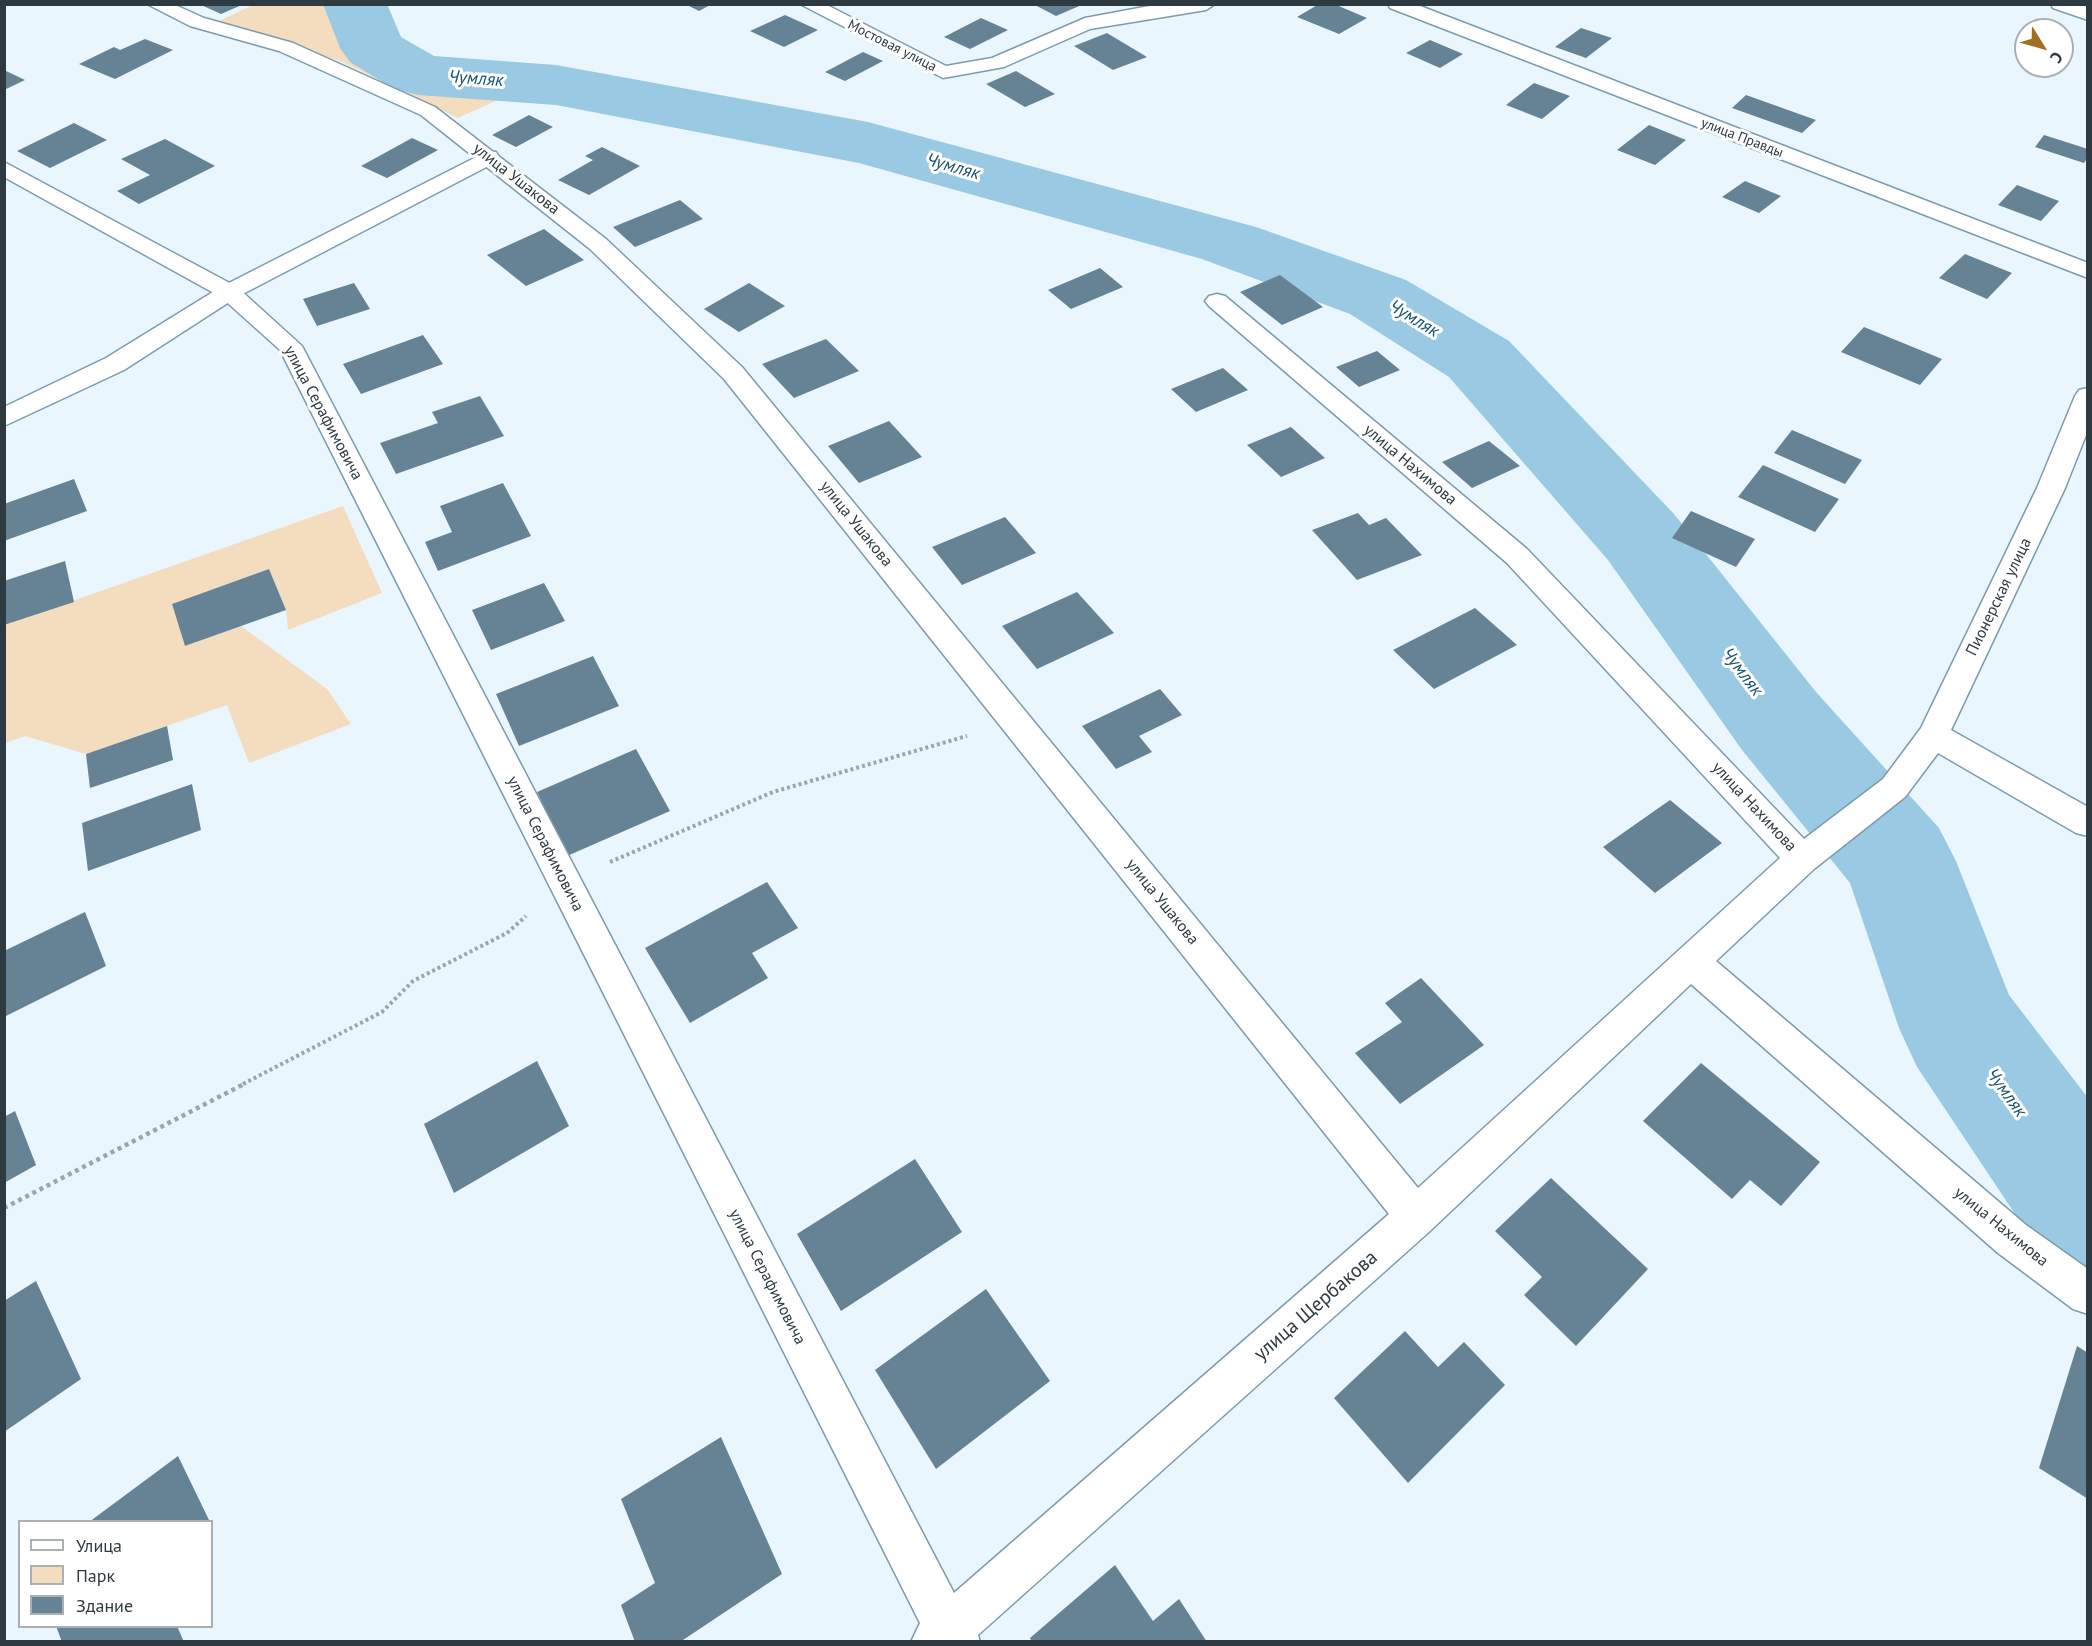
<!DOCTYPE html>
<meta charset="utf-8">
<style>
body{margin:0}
#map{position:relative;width:2092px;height:1646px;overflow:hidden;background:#e9f6fd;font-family:"PT Sans",sans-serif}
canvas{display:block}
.frame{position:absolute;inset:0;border:6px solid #2d3a41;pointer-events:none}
.legend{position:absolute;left:18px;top:1520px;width:195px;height:108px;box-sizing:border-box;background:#fff;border:2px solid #abb0b3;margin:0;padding:8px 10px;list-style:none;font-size:18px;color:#2d3a41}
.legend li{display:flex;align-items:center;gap:12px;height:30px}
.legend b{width:30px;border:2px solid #abb0b3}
.north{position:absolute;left:2014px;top:18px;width:60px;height:60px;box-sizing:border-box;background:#fff;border:2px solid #abb0b3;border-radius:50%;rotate:127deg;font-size:16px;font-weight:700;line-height:24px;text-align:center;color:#2d3a41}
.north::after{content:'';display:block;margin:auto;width:21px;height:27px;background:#a26f26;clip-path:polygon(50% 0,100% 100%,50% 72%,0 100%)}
</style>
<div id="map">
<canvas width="2092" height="1646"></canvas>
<div class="frame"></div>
<ul class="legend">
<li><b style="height:8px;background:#fff"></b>Улица</li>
<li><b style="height:16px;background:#f4dcbf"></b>Парк</li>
<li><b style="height:16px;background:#658394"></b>Здание</li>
</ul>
<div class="north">С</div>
</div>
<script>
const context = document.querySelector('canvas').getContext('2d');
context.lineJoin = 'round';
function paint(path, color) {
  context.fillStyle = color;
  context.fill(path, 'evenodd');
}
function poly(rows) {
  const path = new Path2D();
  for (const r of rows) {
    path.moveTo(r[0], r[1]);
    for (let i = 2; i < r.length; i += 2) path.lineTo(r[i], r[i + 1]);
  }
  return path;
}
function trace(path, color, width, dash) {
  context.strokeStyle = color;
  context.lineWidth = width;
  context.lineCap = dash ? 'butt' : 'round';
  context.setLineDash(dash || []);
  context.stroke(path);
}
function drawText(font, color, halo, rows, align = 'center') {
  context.font = font + ' "PT Sans",sans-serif';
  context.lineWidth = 6;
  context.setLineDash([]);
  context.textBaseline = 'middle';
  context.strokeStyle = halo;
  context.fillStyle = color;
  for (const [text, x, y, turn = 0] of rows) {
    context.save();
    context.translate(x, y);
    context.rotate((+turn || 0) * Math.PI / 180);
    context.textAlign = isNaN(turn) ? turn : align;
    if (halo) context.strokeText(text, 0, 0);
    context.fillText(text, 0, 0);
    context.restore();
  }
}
const green = poly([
 [253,5,347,5,362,49,421,85,509,95,458,118,340,61,219,21],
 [343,506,382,593,288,630,286,610,269,569,172,604,185,646,241,626,327,689,351,724,249,763,227,705,86,754,25,736,5,743,4,625]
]);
const river = poly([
 [323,4,387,4,401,37,434,56,556,65,868,122,1256,227,1406,280,1509,341,1674,514,1816,692,1939,828,1956,861,2009,995,2088,1098,2088,1272,2041,1253,1917,1067,1899,1028,1850,883,1742,750,1608,560,1449,377,1350,314,1202,259,859,163,556,105,418,95,394,89,350,62,340,48,323,4]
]);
const building = poly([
 [199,4,244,4,221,14],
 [685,4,712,4,699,11],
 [1033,4,1084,4,1056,16],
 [1319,4,1334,4,1367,18,1339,34,1297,17],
 [785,15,818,30,784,47,750,31],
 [981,18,1008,30,970,49,944,37],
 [1581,28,1612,38,1586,58,1555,47],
 [1107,33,1147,57,1113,70,1074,46],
 [145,39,173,50,115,79,79,64,114,47,120,50],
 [1430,40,1463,54,1440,68,1406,53],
 [863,52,883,61,845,81,825,72],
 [4,70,25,80,4,90],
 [1016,71,1055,94,1025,107,986,84],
 [1534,83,1570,96,1542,119,1506,105],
 [1746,95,1816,120,1802,133,1732,108],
 [529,115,553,127,516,147,492,135],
 [74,123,107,140,50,168,17,151],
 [1649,125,1686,140,1655,165,1617,150],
 [2044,135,2088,149,2088,157,2084,163,2035,147],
 [412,138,438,150,387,178,361,166],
 [165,139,215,166,139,204,117,191,150,175,121,159],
 [602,147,640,166,589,195,558,180,593,160,585,156],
 [1745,181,1781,196,1759,213,1722,197],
 [2017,185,2059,201,2041,221,1998,205],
 [680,200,703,219,635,247,613,227],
 [544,229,584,260,526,286,487,255],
 [1965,254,2012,273,1987,299,1939,278],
 [1100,268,1123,287,1071,309,1048,290],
 [1280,275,1323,307,1282,325,1240,292],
 [354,283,370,309,317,326,303,299],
 [749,283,785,306,739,332,704,309],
 [1864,327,1942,359,1920,385,1841,352],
 [423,335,443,364,361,394,343,364],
 [826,339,859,371,794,398,762,364],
 [1377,351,1400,370,1359,387,1336,367],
 [1223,368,1248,390,1196,412,1171,389],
 [480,396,504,436,396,474,380,443,438,423,432,412],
 [889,421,922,457,859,483,828,446],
 [1291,427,1325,458,1281,477,1247,445],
 [1792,430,1862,460,1845,484,1774,453],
 [1489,441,1520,466,1472,488,1442,462],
 [1763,465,1839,499,1815,532,1738,497],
 [74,479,87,511,4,541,4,504],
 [503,483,531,536,438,571,425,542,452,532,440,506],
 [1691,511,1755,539,1736,567,1672,538],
 [1358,513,1369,525,1386,518,1422,555,1357,580,1312,530],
 [1005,517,1036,553,962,585,932,547],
 [65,561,74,602,4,625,4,581],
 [269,569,286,610,185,646,172,604],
 [544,583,565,621,491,650,472,610],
 [1077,592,1114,633,1037,669,1002,626],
 [1475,608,1517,645,1434,689,1393,650],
 [593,656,619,706,519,746,496,694],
 [1160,689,1182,715,1139,736,1152,752,1116,769,1082,726],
 [167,726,173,760,90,788,86,754],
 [636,749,670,811,567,856,537,792],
 [192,784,201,830,88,871,82,823],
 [1670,800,1722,843,1655,893,1603,847],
 [767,882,798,928,752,953,768,978,690,1023,645,948],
 [85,912,106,966,4,1017,4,951],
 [1421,978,1484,1045,1400,1104,1355,1053,1402,1022,1385,1003],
 [537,1061,569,1126,454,1193,424,1124],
 [1701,1063,1820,1162,1781,1206,1750,1180,1732,1199,1643,1121],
 [15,1111,36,1165,4,1183,4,1117],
 [915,1159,962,1232,841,1311,797,1234],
 [1551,1178,1648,1269,1576,1346,1524,1295,1542,1277,1495,1231],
 [36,1281,81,1379,4,1432,4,1301],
 [986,1289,1050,1381,936,1469,875,1370],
 [1405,1331,1438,1367,1464,1342,1505,1385,1408,1483,1334,1398],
 [2077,1346,2088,1353,2088,1499,2039,1468],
 [721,1437,782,1574,680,1642,635,1642,621,1605,655,1583,621,1499],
 [178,1456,210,1522,89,1522],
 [1115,1565,1153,1621,1179,1599,1207,1642,1032,1642,1030,1638],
 [56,1626,177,1626,184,1642,62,1642]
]);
const pathFar1 = poly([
 [610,862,773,792,967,736],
 [243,1084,382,1012,413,981,507,933,526,916]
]);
const path = poly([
 [4,1208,246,1083]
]);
const service = poly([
 [488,151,496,152,499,157,496,162,237,297,124,370,4,426,4,407,106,358,221,287,488,151]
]);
const minor = poly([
 [147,4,173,4,204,18,293,43,435,107,606,239,742,367,1418,1188,1780,858,1507,563,1209,306,1205,301,1209,296,1217,294,1225,296,1527,549,1804,839,1883,779,1921,728,2037,488,2075,396,2079,390,2088,388,2088,430,2065,488,1951,730,2088,807,2088,836,2076,833,1938,753,1905,797,1814,869,1716,961,2026,1225,2088,1269,2088,1314,2073,1309,1998,1253,1691,984,1430,1231,978,1635,980,1642,911,1642,920,1623,280,350,221,297,4,177,4,162,237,287,302,346,954,1593,1389,1214,724,379,590,249,421,115,279,51,190,26,147,4],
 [800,4,825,4,946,66,992,58,1085,18,1160,4,1215,4,1206,10,1090,29,1004,67,943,78,800,4],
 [1388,4,1415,4,2088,263,2088,278,1390,8,1388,4],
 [2051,4,2079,4,2088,7,2088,20,2053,8,2051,4]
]);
const farStreetnames = [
 ["Мостовая улица",892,46,27],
 ["улица Правды",1742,138,21]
];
const streetNames = [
 ["улица Ушакова",516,179,38],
 ["улица Серафимовича",323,413,62],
 ["улица Нахимова",1410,465,40],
 ["улица Ушакова",856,524,51],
 ["Пионерская улица",1999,597,-64],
 ["улица Нахимова",1754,807,47],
 ["улица Серафимовича",545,844,63],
 ["улица Ушакова",1162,902,51],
 ["улица Нахимова",2001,1227,39],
 ["улица Серафимовича",767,1277,63]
];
const waterNames = [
 ["Чумляк",476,79,4],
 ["Чумляк",953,167,16],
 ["Чумляк",1414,319,31],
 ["Чумляк",1742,672,53],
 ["Чумляк",2006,1093,54]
];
const nearStreetnames = [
 ["улица Щербакова",1316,1306,-41]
];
paint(green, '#f4dcbf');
paint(river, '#9ac9e3');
paint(building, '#658394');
trace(service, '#7c9bac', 3);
trace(minor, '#7c9bac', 3);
trace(pathFar1, '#99a6ad', 4, [3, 3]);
trace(path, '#99a6ad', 4.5, [4, 4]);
paint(service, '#fff');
paint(minor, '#fff');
drawText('14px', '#2d3a41', '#fff', farStreetnames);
drawText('16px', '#2d3a41', '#fff', streetNames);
drawText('italic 18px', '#19536d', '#fff', waterNames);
drawText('20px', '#2d3a41', '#fff', nearStreetnames);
</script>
